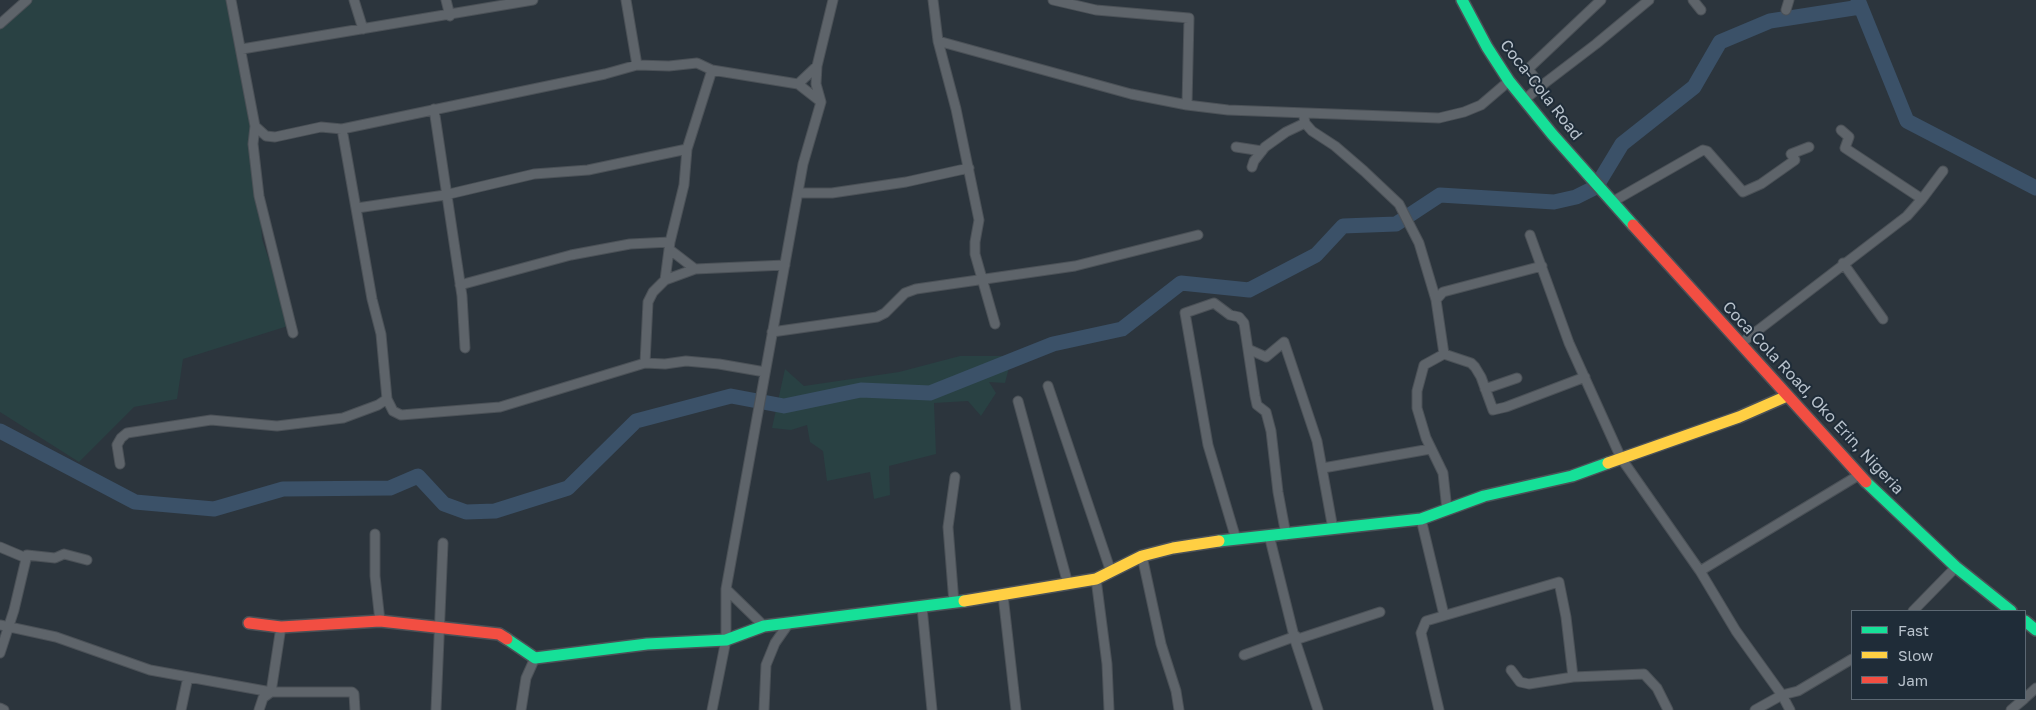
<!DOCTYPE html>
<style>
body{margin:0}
#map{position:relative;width:2036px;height:710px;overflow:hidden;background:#2c353d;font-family:"Golos Text",sans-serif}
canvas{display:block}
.legend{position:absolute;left:1851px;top:610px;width:175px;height:90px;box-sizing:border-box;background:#1f2c38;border:1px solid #5c6873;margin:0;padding:6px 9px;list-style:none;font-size:15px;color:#b8c2cc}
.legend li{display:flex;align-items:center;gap:10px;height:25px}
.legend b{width:25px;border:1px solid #5c6873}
</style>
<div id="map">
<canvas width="2036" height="710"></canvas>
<ul class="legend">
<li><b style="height:6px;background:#16e098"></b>Fast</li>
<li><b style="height:6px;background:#ffcf43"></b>Slow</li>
<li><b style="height:6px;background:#f24e42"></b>Jam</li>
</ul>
</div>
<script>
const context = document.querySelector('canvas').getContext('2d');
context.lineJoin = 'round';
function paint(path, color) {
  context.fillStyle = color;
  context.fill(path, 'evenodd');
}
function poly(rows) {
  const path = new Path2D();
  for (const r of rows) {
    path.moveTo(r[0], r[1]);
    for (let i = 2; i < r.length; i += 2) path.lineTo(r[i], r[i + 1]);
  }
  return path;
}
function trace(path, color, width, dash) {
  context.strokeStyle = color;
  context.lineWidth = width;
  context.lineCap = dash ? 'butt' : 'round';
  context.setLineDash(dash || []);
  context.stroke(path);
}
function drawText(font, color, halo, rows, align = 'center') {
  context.font = font + ' "Golos Text",sans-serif';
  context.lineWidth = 4;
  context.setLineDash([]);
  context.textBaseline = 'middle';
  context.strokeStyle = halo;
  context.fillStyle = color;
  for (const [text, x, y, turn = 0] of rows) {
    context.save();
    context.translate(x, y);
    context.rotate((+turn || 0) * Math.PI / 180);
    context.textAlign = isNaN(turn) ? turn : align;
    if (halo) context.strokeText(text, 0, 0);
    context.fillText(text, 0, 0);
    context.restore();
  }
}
const green = poly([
 [27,0,231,0,255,126,262,239,291,325,183,359,177,399,134,407,79,462,0,412,0,24],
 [960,356,1012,356,1005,383,989,382,996,393,981,416,968,401,934,403,936,454,889,466,890,495,874,499,870,472,827,481,823,451,810,442,807,425,791,430,772,428,785,369,804,386,899,372]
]);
const river = poly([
 [1858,0,1907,121,2036,188],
 [0,431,135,502,214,509,283,489,390,488,418,476,444,504,466,512,495,511,568,488,636,421,731,396,784,406,861,390,930,393,1053,344,1122,329,1181,283,1249,290,1316,255,1343,226,1396,224,1440,195,1554,202,1576,197,1596,187,1622,144,1694,87,1720,42,1770,21,1860,7]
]);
const street = poly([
 [231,0,255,126,266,136,275,137,321,127,342,129,605,74,637,65,669,66,697,63,712,70,798,84,821,102],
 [354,0,363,29],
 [446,0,450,16],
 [626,0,637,65],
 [933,0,938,41,956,109,979,220,975,242,975,254,995,324],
 [1053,0,1096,10,1189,18,1187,105],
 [1693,0,1701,10],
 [1786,10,1789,0],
 [0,24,27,0],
 [938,41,1131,94,1187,105,1228,110,1439,118,1464,112,1481,105,1509,81],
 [242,49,533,0],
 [798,84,817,66],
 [1541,86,1596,44,1649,0],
 [1524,100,1541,86,1528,69,1601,0],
 [434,109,462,296,465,348],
 [1305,123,1312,131,1335,146,1364,171,1399,204,1419,243,1436,300],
 [255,126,253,144,259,196,293,333],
 [342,129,372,299,381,334,387,399,393,411,401,415,500,407,645,363,665,364,686,361,719,364,765,372],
 [1841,130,1849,137,1845,148,1922,199],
 [1236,147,1262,151],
 [1252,167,1254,161,1265,147,1286,132,1305,123,1304,117],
 [798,193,832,193,906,182,969,168],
 [1612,202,1703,150,1707,151,1743,192,1761,184,1795,160,1791,154,1809,147],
 [357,208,445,195,534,174,588,170,687,149],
 [1530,235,1569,343,1621,458,1700,571,1736,631,1782,695,1790,710],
 [669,249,695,269,785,265],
 [1843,263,1883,319],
 [665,280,695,269],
 [460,285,571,255,630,244,670,242],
 [772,332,877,317,885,313,905,293,916,289,1075,266,1198,235],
 [1740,344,1907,216,1922,199,1943,171],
 [1248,349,1266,357,1284,342,1317,441,1333,529],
 [1444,354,1471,363,1475,367,1481,377,1493,410,1506,407,1585,377],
 [645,363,648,302,653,292,665,280,670,242,684,185,687,149,712,70],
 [1048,386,1111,572],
 [1485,389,1517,378],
 [1018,401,1068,584],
 [120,464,117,445,121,438,127,433,211,420,277,426,343,418,378,405,387,399],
 [1323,468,1430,449],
 [1447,510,1443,473,1426,438,1417,408,1417,391,1424,365,1444,354,1436,300,1443,292,1542,266],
 [1421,519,1444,615],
 [375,534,375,576,380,621],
 [1269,535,1295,640,1318,710],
 [1236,539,1208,445,1185,313,1214,303,1230,315,1239,317,1244,323,1255,396,1257,405,1266,412,1271,431,1278,492,1286,535],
 [0,547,26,558],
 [1142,556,1161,644,1176,691,1179,710],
 [1700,571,1859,475],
 [1096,579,1107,664,1109,710],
 [726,589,764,626],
 [1003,595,1016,710],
 [954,603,948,527,955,477],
 [922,607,932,710],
 [1913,611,1956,567],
 [0,625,56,637,150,670,271,692,352,692,354,694,355,710],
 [1295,640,1380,612],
 [0,653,14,610,27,555,55,558,64,554,87,560],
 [1244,655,1296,636],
 [1511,670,1520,682,1529,684,1573,677],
 [2025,698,2036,688],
 [0,708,4,710],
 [181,710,188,677],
 [259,710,263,698,271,692,281,627],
 [436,710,443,543],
 [521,710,526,678,535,658],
 [712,710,726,640,726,589,803,164,821,102,816,84,817,66,833,0],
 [764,710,766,665,775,643,789,623],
 [1439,710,1421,633,1426,621,1559,582,1566,617,1573,677,1644,674,1657,688,1668,710],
 [1755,710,1782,695,1798,691,1852,659],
 [2011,710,2024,699]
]);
const fast = poly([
 [1462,0,1487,47,1509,81,1552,134,1633,225],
 [1866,482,1956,567,2011,611],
 [1219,541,1421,519,1484,496,1572,476,1608,463],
 [2025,621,2036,630],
 [507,639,535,658,647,644,726,640,764,626,964,601]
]);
const slow = poly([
 [1608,463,1739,417,1787,396],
 [964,601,1096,579,1142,556,1173,548,1219,541]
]);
const jam = poly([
 [1633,225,1866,482],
 [249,623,281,627,380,621,499,634,507,639]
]);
const streetNames = [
 ["Coca-Cola Road",1541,90,52],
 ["Coca Cola Road, Oko Erin, Nigeria",1813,398,47]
];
paint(green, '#294143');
trace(river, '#3b5168', 15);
trace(street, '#4b5157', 11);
trace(fast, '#4b5157', 14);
trace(slow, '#4b5157', 14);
trace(jam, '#4b5157', 14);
trace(street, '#5e646a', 9);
trace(fast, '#16e098', 11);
trace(slow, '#ffcf43', 11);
trace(jam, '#f24e42', 11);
drawText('16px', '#b8c2cc', '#1f2c38', streetNames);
</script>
